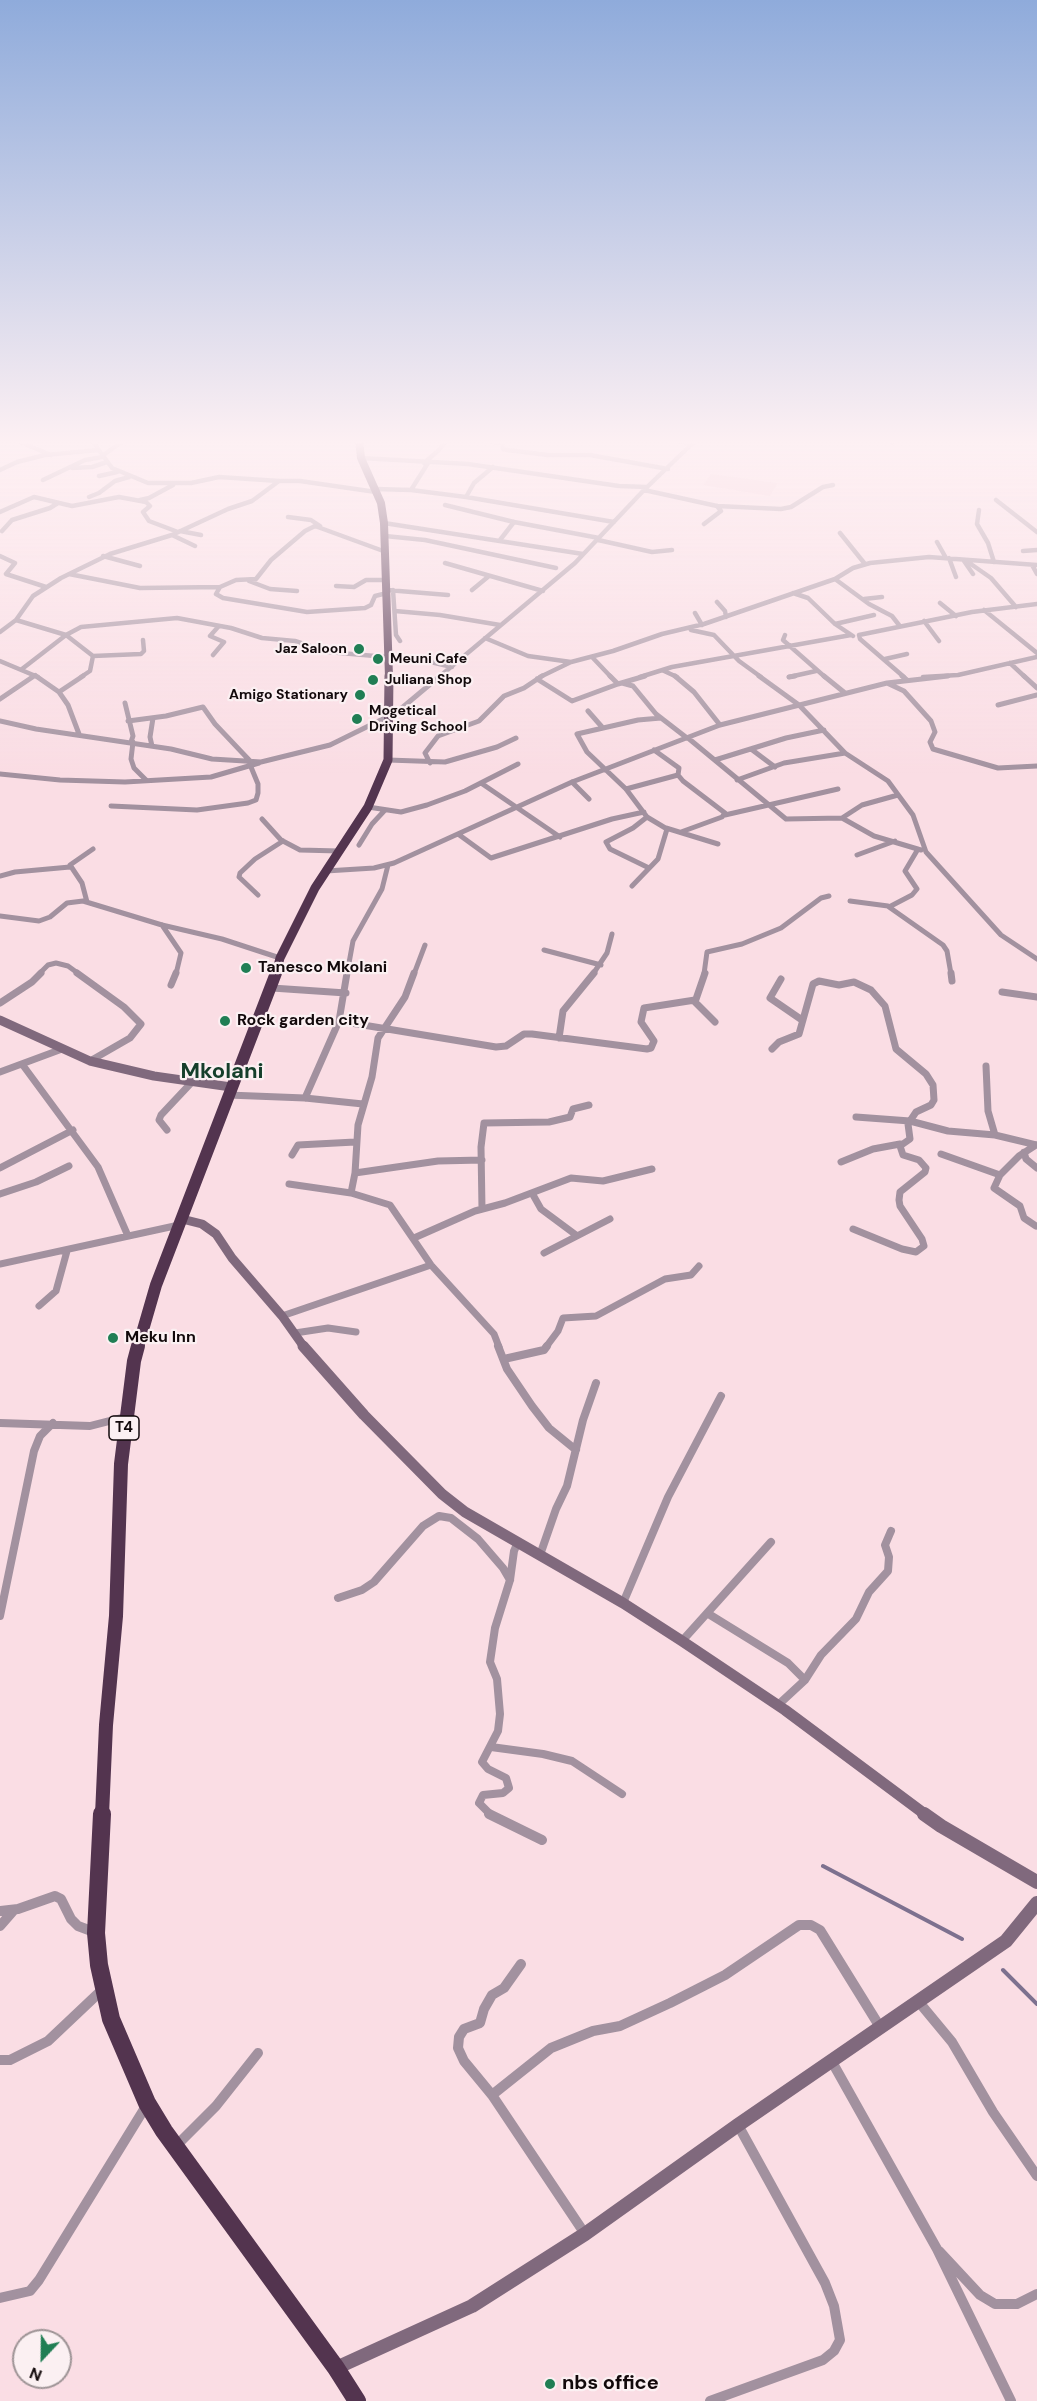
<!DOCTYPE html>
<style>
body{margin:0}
#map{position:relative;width:1037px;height:2401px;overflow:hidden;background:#fadde4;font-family:"DM Sans",sans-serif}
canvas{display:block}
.north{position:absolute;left:12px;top:2329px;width:60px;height:60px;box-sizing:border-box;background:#fbf0f2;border:2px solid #9e9496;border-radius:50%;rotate:202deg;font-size:16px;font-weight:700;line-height:24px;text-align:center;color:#12090b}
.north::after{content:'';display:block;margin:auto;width:21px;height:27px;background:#207e54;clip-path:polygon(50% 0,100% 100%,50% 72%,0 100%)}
</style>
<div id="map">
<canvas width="1037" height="2401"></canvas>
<div class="north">N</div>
</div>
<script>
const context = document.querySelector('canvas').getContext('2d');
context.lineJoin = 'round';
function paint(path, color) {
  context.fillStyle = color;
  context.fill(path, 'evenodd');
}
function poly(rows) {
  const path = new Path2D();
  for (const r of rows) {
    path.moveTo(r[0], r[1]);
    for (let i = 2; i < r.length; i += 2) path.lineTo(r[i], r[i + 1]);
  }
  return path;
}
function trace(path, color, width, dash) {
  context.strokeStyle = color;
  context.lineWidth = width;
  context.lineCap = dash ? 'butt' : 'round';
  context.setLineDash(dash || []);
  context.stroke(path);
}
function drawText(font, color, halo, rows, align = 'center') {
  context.font = font + ' "DM Sans",sans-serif';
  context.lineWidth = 4.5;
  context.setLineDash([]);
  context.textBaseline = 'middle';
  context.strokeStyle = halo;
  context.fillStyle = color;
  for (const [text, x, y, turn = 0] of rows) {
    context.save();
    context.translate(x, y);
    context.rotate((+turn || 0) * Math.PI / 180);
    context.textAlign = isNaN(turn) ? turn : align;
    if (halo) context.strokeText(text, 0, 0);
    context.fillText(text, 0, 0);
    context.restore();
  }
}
const built = poly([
 [711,474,778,483,770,496,703,485]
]);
const stream = poly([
 [823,1866,962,1939],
 [1003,1970,1037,2004]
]);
const streetFar4 = poly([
 [15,439,25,444],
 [34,439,25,444,51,455],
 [91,439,112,468,148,483,191,483,219,477,279,481],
 [476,439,502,443,503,449,507,450,548,455,590,455,668,469],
 [660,439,694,443],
 [892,442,896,439],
 [102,456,126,439],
 [361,458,468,464,619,486,647,487],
 [424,463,439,450,447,439],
 [72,468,92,467,107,462],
 [0,470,17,462,45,455,98,450],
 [99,476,117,472],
 [43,480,85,460,102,457],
 [375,489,411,490,466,497,614,522],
 [411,490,428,463],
 [644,490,717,506,781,509,791,507,823,487,833,485],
 [89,497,99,493,115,481,129,477],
 [466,497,474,483,493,467],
 [140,500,149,498,173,485],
 [996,500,1037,532],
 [445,505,514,522,599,538],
 [979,510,977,524,988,543,994,562],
 [0,512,34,497,72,506,119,497,146,502,150,506,143,512,149,521,178,532],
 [288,517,311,520,320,526],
 [384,523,583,554],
 [704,524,721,511,717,506],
 [2,531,12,520,50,508,58,503],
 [180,531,201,535],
 [840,533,865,564],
 [172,535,195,546],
 [385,536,425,540,556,568],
 [500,540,514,522],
 [598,540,652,552,672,550],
 [937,542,946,558],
 [1023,551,1037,550],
 [0,556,15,563,6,574,46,587],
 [103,556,140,566],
 [949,558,956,577],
 [964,561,973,574],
 [968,562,991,578,1016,607],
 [445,563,543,591],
 [1032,565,1037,574],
 [69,574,140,588,220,587,236,580,256,579,271,560,305,531,315,526,386,552],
 [835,579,869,604,892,616,899,625],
 [249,581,270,589,297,591],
 [336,586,354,587,366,580,387,580],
 [220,587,216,594,223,598,307,612,365,608,371,605,375,596,387,593],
 [387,590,448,595],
 [393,590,396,635,400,641],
 [472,590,489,576],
 [793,593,808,598,835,624,853,636],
 [864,599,882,597],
 [717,602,725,611,726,617],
 [940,603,956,616],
 [984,610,1037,653],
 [395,611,440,615,500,625],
 [695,613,702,625],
 [16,620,66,635,93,656,90,671,81,677],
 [924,621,939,641],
 [835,624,874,615],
 [691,630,714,635,739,661,761,677],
 [0,632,16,620,33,596,61,578,110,554,172,535,228,509,252,501,279,481,300,481,376,492],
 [785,635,783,640,825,677],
 [485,638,528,656,571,662,613,651,662,634,704,624,835,579,853,568,870,563,929,557,1037,565],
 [213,655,224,642,210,636,218,627],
 [93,656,141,654,144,651,143,640],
 [592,657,611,677],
 [885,659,907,654],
 [0,661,38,677],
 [1010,663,1025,677],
 [22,669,66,635,81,627,177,618,231,628,262,638,295,641,328,652,422,660,452,667],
 [662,670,677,677],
 [32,677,35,675],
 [439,677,575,563,644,490,697,439],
 [540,677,571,662],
 [640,677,672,667,851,635],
 [789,677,816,671],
 [904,677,860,639,859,635,972,612,1037,604],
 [923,677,958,675,1037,657]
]);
const streetFar3 = poly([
 [36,676,59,692,68,705,79,734],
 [675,676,694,692,720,725],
 [759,676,799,705,845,753,888,781,913,815,926,852,1001,935,1037,959],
 [824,676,845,693],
 [902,676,907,680],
 [1024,676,1037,688],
 [789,677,795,676],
 [537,679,572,701,618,684,610,676],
 [622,683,633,686,656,714,687,738],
 [887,683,904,691,931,721,935,732,930,742,933,749,998,768,1037,766],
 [618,684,645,676],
 [59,692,83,676],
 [0,699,34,676],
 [125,703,133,736,131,742],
 [998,705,1037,695],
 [588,711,602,727],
 [0,721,36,729,171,749,212,759,261,762,330,745,397,712,440,676],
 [128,721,166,716,203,707,215,724,251,762],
 [688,738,786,819,842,818,862,805,898,795],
 [133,742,131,759,134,768,146,780],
 [152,746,150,737,153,718],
 [751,749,775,767],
 [654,750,679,768,678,775,683,781,725,813,722,817,681,832],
 [388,760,445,762,497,747,516,738],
 [715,760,786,738,824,730],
 [430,763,425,753,438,736,479,721,504,696,524,688,542,676],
 [0,774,60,780,125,782,211,777,259,763],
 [737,780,784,763,845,753],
 [572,782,589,799],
 [481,783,560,837],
 [626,789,678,775],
 [111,806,197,810,248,803,256,800,258,793,258,784,251,767],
 [368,807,401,812,427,805,465,791,518,764],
 [725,815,838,789],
 [647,817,633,828,606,842,610,849,649,868],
 [842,818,874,836,921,850],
 [262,819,281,840,300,850,339,851],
 [666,828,718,844],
 [458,834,491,858,612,819,644,812],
 [359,845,372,824,385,810],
 [918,849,905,871,917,889,912,895,889,907,943,945,947,951,951,974],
 [857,855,895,841],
 [326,871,374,868,394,863,572,782,720,725,887,683,948,676],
 [0,876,15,872,70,867],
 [632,886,658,859,667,829,647,817,626,789,587,752,577,734,638,720,661,718],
 [258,895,239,877,240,873,255,859,283,841],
 [850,901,888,906],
 [87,902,82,883,70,865,93,849],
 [0,916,39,921,50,917,67,903,83,901,162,925,222,939,280,958],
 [162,925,181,953,176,974],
 [544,950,601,965],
 [39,974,48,965,56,963,68,966,79,974],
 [347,974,353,941,382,889,388,865],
 [414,974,425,945],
 [593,974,607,953,612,934],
 [704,974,707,952,742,944,781,928,821,898,829,896]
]);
const streetFar2 = poly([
 [77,973,124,1007,141,1024,130,1038,90,1061],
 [705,973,695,1002,715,1022],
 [951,973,952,981],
 [781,979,770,998,802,1020],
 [171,985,176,973],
 [272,988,346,993],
 [1002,992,1037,997],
 [0,1003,32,982,41,973],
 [339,1021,496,1047,506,1046,524,1034,532,1034,647,1049,651,1048,654,1041,641,1022,644,1008,695,1000],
 [559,1038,563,1011,594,973],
 [772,1049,779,1042,799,1034,813,984,819,981,839,985,854,982,871,990,885,1006,896,1049,926,1074,933,1085,934,1100,931,1105,916,1112,908,1124,910,1139,900,1146,903,1155,919,1160,926,1168,925,1172,900,1192,899,1200,900,1206,922,1239,924,1246,916,1252,902,1249,853,1229],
 [22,1064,98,1167,128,1236],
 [986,1066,988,1111,995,1135],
 [0,1072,62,1049],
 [228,1095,305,1098,363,1104],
 [305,1098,339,1021,347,973],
 [856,1117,910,1121,948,1131,995,1135,1037,1145],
 [167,1130,159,1120,161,1115,192,1082],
 [1036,1145,1019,1156,1000,1175,994,1188,1020,1206,1024,1218,1036,1226],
 [1024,1152,1026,1159,1037,1168],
 [941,1154,1000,1175],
 [292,1155,298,1145,355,1142],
 [841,1162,873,1149,900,1144],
 [0,1168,73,1130],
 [355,1173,438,1161,482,1160],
 [289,1184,351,1193,390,1205,431,1265,494,1334,499,1347],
 [351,1193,355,1173,358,1125,372,1077,378,1038,405,997,414,973],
 [532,1193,541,1209,576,1235],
 [0,1194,36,1182,69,1166],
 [482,1209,481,1147,484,1123,549,1122,570,1117,573,1109,589,1105],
 [414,1238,475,1211,505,1203,571,1178,603,1181,652,1169],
 [544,1253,610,1219],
 [0,1264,179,1225],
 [39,1306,56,1291,67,1251],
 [282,1316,431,1265],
 [295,1333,328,1328,356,1332],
 [546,1347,558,1331,563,1318,596,1316,665,1279,691,1275,699,1266]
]);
const streetFar1 = poly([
 [498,1346,507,1369,532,1406,549,1428,576,1450],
 [504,1359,544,1350,547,1346],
 [0,1423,90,1426,125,1417],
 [540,1555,556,1509,567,1486,583,1420,596,1383],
 [338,1598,362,1590,374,1582,423,1526,439,1516,451,1518,478,1539,503,1568,510,1580],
 [623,1603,668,1497,721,1396],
 [707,1613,788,1663,805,1680],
 [0,1616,34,1451,40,1436,53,1423],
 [682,1641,771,1542],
 [778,1705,805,1680,821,1655,856,1619,869,1592,888,1571,889,1557,885,1545,891,1531],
 [491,1747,543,1754,572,1761,622,1794],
 [491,1815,479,1803,483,1795,503,1793,509,1788,506,1778,488,1769,482,1762,498,1731,500,1714,497,1679,490,1662,495,1628,510,1580,514,1551,518,1542]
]);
const street = poly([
 [489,1814,542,1840],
 [0,1911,18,1909,55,1896,61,1899,71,1919,78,1926,94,1932],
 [0,1926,14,1910],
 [918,2001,952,2042,993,2112,1037,2176],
 [0,2060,10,2060,48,2041,103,1989],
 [831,2060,937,2249,1011,2401],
 [492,2095,464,2061,458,2048,459,2037,464,2029,480,2023,484,2009,492,1995,504,1988,521,1964],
 [177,2145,216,2106,258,2053],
 [585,2234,492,2095,551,2048,593,2031,620,2026,670,2003,725,1975,799,1925,811,1925,820,1930,880,2027],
 [939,2251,980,2295,995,2304,1017,2304,1037,2294],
 [0,2298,30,2291,39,2280,146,2106],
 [710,2401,823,2360,834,2351,840,2340,834,2306,825,2283,738,2125]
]);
const secondaryFar2 = poly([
 [0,1020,90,1061,154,1076,231,1087],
 [182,1219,202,1224,216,1234,232,1258,282,1316,304,1347]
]);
const secondaryFar1 = poly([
 [303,1346,364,1415,442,1494,465,1512,623,1603,682,1641,785,1710,926,1815]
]);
const secondary = poly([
 [924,1814,941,1826,1037,1882],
 [336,2368,472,2306,585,2234,738,2125,1006,1941,1037,1903]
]);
const highwayFar4 = poly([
 [359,439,361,458,381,503,384,523,389,677]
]);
const highwayFar3 = poly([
 [276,974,280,958,315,888,368,807,388,760,389,676]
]);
const highwayFar2 = poly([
 [138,1347,156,1285,276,973]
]);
const highwayFar1 = poly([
 [102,1815,106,1725,116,1616,121,1464,134,1361,138,1346]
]);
const highway = poly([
 [102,1814,96,1933,99,1965,111,2019,147,2103,164,2131,336,2368,357,2401]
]);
const markers = [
 [359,649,6,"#207e54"],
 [378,659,6,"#207e54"],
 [373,680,6,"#207e54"],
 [360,695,6,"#207e54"],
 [357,719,6,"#207e54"],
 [246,968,6,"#207e54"],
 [225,1021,6,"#207e54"],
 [113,1338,6,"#207e54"],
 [550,2384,6,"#207e54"]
];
const farPoinames = [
 ["Jaz Saloon",347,649,"right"],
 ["Meuni Cafe",390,659],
 ["Juliana Shop",385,680],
 ["Amigo Stationary",348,695,"right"],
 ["Mogetical",369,711],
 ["Driving School",369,727]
];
const shields = [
 [124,1428,30]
];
const shieldNames = [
 ["T4",124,1428]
];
const poiNames = [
 ["Tanesco Mkolani",258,968],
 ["Rock garden city",237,1021],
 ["Meku Inn",125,1338]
];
const nearPoinames = [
 ["nbs office",562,2384]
];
const districtNames = [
 ["Mkolani",222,1072]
];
paint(built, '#f5d0d9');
trace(stream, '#7d718f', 4);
trace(streetFar4, '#a2919f', 4.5);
trace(streetFar3, '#a2919f', 5);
trace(streetFar2, '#a2919f', 7);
trace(streetFar1, '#a2919f', 8);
trace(street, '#a2919f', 10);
trace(secondaryFar2, '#80697d', 9);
trace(secondaryFar1, '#80697d', 11);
trace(secondary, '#80697d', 14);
trace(highwayFar4, '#53344f', 8);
trace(highwayFar3, '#53344f', 9);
trace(highwayFar2, '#53344f', 12);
trace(highwayFar1, '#53344f', 14);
trace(highway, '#53344f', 18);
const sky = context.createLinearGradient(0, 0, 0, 776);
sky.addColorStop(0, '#8fabdb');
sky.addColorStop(0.57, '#fdf0f3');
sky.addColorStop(1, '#fdf0f300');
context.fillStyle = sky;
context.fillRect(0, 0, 1037, 776);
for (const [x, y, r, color] of markers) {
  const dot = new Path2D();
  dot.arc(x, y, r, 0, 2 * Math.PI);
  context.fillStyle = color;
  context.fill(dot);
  trace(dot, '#fbf0f2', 2);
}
drawText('bold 14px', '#12090b', '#fbf0f2', farPoinames, 'left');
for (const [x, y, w] of shields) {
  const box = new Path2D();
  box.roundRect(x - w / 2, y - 12, w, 24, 4.5);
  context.fillStyle = '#fbf0f2';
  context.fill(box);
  trace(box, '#12090b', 1.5);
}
drawText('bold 15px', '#12090b', null, shieldNames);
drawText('bold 16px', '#12090b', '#fbf0f2', poiNames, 'left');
drawText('bold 20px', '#12090b', '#fbf0f2', nearPoinames, 'left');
drawText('bold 22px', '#153f2b', '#fbf0f2', districtNames);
</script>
